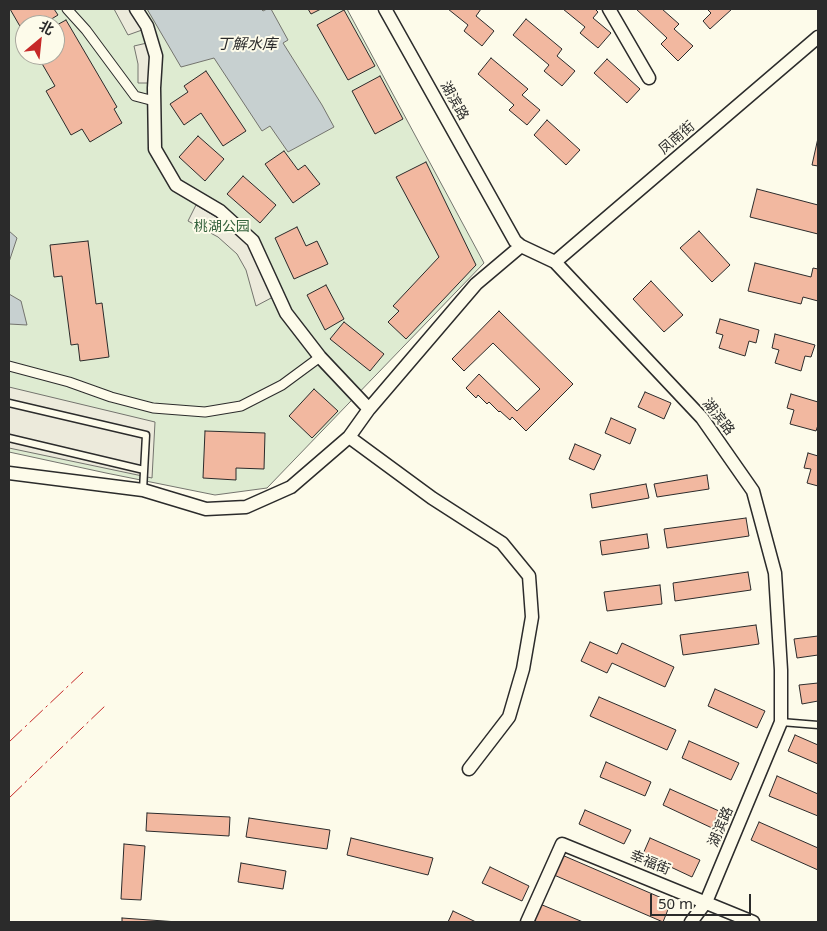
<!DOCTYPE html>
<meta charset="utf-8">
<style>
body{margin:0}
#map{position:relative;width:827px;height:931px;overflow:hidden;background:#fdfbea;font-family:"Noto Sans","Noto Sans SC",sans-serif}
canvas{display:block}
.frame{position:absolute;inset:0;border:10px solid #2b2b2b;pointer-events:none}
.north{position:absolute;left:15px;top:15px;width:50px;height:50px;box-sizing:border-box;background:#fdfbea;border:1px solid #a9a89e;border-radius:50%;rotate:28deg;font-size:14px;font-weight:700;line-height:20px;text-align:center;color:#2b2b2b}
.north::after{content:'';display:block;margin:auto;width:18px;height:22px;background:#c62828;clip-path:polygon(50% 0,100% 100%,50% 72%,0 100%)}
.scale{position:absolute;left:650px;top:894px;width:101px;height:22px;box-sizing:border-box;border:2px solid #2b2b2b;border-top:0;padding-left:6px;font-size:15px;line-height:18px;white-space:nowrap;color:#2b2b2b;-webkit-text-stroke:4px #fdfbea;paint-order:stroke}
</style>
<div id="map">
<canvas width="827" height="931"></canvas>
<div class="frame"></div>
<div class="north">北</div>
<div class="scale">50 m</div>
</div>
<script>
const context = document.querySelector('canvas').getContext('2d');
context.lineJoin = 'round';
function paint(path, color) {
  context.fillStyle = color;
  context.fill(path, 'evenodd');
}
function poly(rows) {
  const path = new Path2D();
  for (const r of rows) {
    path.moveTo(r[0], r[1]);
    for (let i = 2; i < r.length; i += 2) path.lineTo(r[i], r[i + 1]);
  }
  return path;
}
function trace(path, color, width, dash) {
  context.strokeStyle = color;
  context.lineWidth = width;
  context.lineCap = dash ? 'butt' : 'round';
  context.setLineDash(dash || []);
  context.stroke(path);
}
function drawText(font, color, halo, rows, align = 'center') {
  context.font = font + ' "Noto Sans","Noto Sans SC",sans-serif';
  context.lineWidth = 4;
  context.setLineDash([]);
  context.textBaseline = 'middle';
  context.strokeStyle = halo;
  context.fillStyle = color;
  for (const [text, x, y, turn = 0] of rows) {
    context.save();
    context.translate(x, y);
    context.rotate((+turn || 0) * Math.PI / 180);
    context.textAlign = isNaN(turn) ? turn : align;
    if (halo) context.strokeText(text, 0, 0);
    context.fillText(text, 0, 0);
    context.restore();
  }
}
const green = poly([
 [9,9,347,9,484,263,267,488,215,495,106,473,9,452,9,9],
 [25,25,55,25,55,55,25,55,25,25]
]);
const parking = poly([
 [114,9,131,9,142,30,128,35,114,9],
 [147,43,150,62,149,83,138,83,138,64,134,46,147,43],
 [196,205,230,225,246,240,273,297,256,306,246,270,237,254,218,237,188,221,196,205],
 [9,387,155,422,152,478,9,448,9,387]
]);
const water = poly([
 [147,9,261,9,263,11,267,9,271,9,288,40,283,43,322,105,334,127,288,152,270,126,262,131,214,58,181,67,147,9],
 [9,231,17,238,9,262,9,231],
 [9,294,21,301,27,325,9,324,9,294]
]);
const building = poly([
 [10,9,54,9,58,15,45,23,46,25,25,25,25,35,10,9],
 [308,9,321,9,311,14,308,9],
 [448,9,481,9,476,16,494,31,482,46,464,31,468,25,448,9],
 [563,9,595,9,598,12,593,18,611,33,598,48,580,33,585,27,563,9],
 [636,9,662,9,679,24,674,29,693,46,678,61,661,44,667,38,636,9],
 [707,9,732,9,710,29,703,21,711,13,707,9],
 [344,10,375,66,348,80,317,25,344,10],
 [526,19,562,49,557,56,575,71,562,86,544,71,549,65,513,35,526,19],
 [66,20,117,107,114,109,122,123,90,142,82,129,71,135,46,91,55,86,37,55,55,55,55,26,66,20],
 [491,58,528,89,522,95,540,110,527,125,509,110,514,105,478,74,491,58],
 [607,59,640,89,627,103,594,73,607,59],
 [206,71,246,131,223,146,201,113,184,125,170,104,188,92,184,86,206,71],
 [380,76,403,119,375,134,352,91,380,76],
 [547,120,580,150,566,165,534,135,547,120],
 [198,136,224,159,205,181,179,157,198,136],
 [818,138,818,166,812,165,818,138],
 [284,151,298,170,305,165,320,184,293,203,265,164,284,151],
 [426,162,476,265,406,339,388,322,399,311,393,306,439,257,396,177,426,162],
 [243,176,276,205,260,223,227,194,243,176],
 [757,189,818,205,818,234,750,217,757,189],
 [297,227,306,246,317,241,328,264,294,279,275,238,297,227],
 [699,231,730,265,712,282,680,248,699,231],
 [88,241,96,304,102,303,109,357,80,361,78,344,71,345,62,276,54,277,50,245,88,241],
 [755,263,811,277,813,268,818,269,818,301,803,297,801,304,748,291,755,263],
 [651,281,683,315,664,332,633,299,651,281],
 [326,285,344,319,325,330,307,295,326,285],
 [499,311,573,384,526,431,512,417,510,420,500,411,499,412,489,402,487,404,478,395,476,398,466,388,479,374,517,411,540,389,493,343,464,371,452,359,499,311],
 [720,319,759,330,756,343,749,341,745,356,719,348,723,335,716,333,720,319],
 [344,322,384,354,370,371,330,339,344,322],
 [775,334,815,345,811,357,805,356,801,371,775,363,779,350,772,348,775,334],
 [314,389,338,411,312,438,289,416,314,389],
 [645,392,671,403,664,419,638,407,645,392],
 [791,394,818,402,818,425,816,431,790,424,794,410,787,408,791,394],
 [611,418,636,429,630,444,605,433,611,418],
 [205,431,265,433,264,469,236,468,236,480,203,478,205,431],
 [575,444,601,455,594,470,569,459,575,444],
 [808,453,818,456,818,486,807,483,811,469,804,468,808,453],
 [707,475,709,489,657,497,654,484,707,475],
 [646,484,649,498,592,508,590,494,646,484],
 [746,518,749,536,667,548,664,529,746,518],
 [647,534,649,548,602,555,600,541,647,534],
 [748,572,751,590,675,601,673,583,748,572],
 [660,585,662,604,607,611,604,592,660,585],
 [756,625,759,644,683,655,680,635,756,625],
 [818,636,818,655,797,658,794,639,818,636],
 [590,642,617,654,622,643,674,667,665,687,612,663,607,673,581,661,590,642],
 [818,683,818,701,802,704,799,685,818,683],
 [715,689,765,711,757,728,708,706,715,689],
 [599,697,676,730,667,750,590,716,599,697],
 [795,735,818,745,818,764,788,751,795,735],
 [689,741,739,763,731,780,682,758,689,741],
 [606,762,651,782,645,796,600,777,606,762],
 [777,776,818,794,818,816,769,796,777,776],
 [670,789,719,811,712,828,663,805,670,789],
 [585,810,631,830,624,844,579,824,585,810],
 [147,813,230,817,229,836,146,831,147,813],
 [249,818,330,830,327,849,246,837,249,818],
 [759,822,818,848,818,870,751,840,759,822],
 [351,838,433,858,428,875,347,855,351,838],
 [650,838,700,860,692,877,643,854,650,838],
 [124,844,145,846,141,900,121,899,124,844],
 [562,855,671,902,663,922,554,875,562,855],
 [241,863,286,871,283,889,238,882,241,863],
 [490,867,529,886,522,901,482,883,490,867],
 [540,904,583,922,538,922,533,920,540,904],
 [453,911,476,922,448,922,453,911],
 [122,918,178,922,122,922,122,918]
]);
const service = poly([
 [9,403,146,435,143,490],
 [9,438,144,470],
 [781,722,818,725]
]);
const pedestrian = poly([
 [67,9,86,30,135,96,154,101],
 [9,366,69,382,111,397,153,408,205,412,241,406,282,385,320,357]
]);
const minor = poly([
 [136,9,147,26,156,56,154,88,155,149,176,185,220,211,253,241,286,313,320,357,369,409],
 [385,9,515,241,521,246,555,262,702,418,753,491,775,573,781,670,781,722,706,902,691,922],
 [609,9,649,78],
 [555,262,818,37],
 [349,437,432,498,502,543,529,576,532,617,523,669,509,717,469,769],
 [9,473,143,490,206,509,246,507,291,487,349,437,369,409,476,284,521,246],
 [527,922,562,844,753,922]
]);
const power = poly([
 [9,742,83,672],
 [9,798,106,705]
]);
const streetNames = [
 ["湖滨路",454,101,61],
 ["凤南街",677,138,-41],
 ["湖滨路",718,417,52],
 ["湖滨路",721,827,-67],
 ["幸福街",650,863,22]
];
const parkNames = [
 ["桃湖公园",222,227]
];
const waterNames = [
 ["丁解水库",247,45]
];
paint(green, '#deebd1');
trace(green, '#74746e', 1);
paint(parking, '#eceadb');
trace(parking, '#74746e', 1);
paint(water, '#c7d0d0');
trace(water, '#74746e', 1);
paint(building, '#f2b8a0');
trace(building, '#2b2b2b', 1);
trace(service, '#2b2b2b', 9);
trace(pedestrian, '#2b2b2b', 11);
trace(minor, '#2b2b2b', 15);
trace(service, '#fdfbea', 6);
trace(pedestrian, '#fdfbea', 9);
trace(minor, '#fdfbea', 12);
trace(power, '#c62828', 1, [18, 4, 2.5, 4]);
drawText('14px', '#2b2b2b', '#fdfbea', streetNames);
drawText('14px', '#34623c', '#fdfbea', parkNames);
drawText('italic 15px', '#2b2b2b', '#fdfbea', waterNames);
</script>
